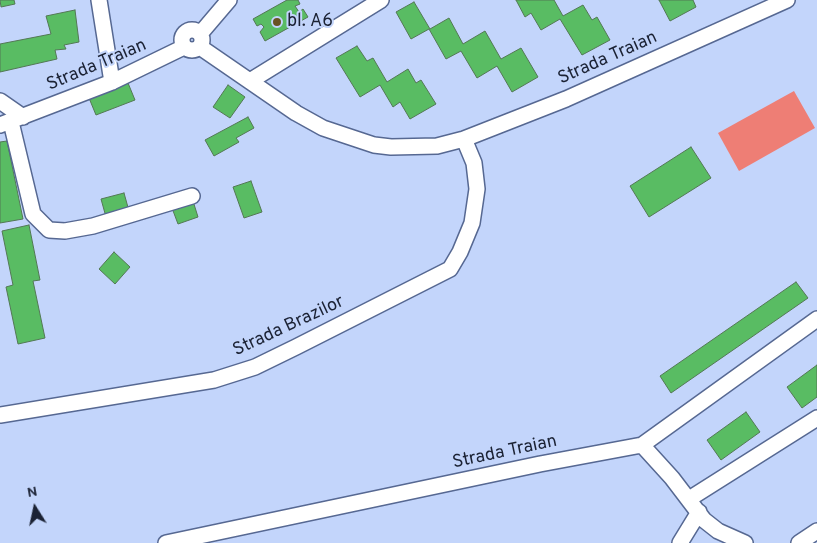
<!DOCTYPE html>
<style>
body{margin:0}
#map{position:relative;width:817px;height:543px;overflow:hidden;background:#c3d5fb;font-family:Overpass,sans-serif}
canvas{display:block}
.north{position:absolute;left:10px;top:483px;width:50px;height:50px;-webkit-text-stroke:4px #c3d5fb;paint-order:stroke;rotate:350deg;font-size:14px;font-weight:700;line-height:20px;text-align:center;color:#1b2234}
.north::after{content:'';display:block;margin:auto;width:18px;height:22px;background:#1b2234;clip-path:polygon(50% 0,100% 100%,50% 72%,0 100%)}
</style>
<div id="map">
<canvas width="817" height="543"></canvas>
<div class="north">N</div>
</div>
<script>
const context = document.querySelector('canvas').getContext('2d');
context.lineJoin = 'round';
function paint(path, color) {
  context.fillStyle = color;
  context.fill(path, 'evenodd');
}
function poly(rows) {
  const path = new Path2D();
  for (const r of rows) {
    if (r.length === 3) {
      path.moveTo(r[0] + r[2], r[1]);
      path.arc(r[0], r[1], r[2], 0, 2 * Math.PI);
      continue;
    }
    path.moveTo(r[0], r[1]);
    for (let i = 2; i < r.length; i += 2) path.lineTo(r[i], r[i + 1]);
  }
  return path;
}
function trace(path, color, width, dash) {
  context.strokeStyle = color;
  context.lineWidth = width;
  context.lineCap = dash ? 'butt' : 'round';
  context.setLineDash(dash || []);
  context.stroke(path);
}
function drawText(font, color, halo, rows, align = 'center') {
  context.font = font + ' Overpass,sans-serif';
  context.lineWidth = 4;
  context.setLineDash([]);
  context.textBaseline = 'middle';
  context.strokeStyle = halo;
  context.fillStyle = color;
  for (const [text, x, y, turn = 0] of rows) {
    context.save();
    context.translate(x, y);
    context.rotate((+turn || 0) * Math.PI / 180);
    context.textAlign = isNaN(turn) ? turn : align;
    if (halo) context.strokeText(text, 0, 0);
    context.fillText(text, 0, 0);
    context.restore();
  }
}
const green = poly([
 [794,91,815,128,739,171,718,133]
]);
const building = poly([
 [0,0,14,0,15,4,1,7,0,0],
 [287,0,298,0,300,4,295,6,299,12,303,9,308,17,265,41,260,32,264,27,261,24,257,26,253,19,287,0],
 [516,0,554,0,563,16,583,5,592,20,597,17,610,40,582,55,560,19,541,30,531,13,525,17,516,0],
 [659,0,693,0,696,7,670,21,659,0],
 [414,2,430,29,449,18,463,44,485,31,501,59,521,48,538,77,512,92,497,66,477,78,461,51,446,59,429,29,411,39,396,12,414,2],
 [75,10,79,42,64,45,66,49,55,50,57,59,0,72,0,44,51,34,46,16,75,10],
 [357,46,367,61,373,58,387,82,408,69,416,83,421,80,436,104,410,119,400,102,393,107,380,85,360,97,336,58,357,46],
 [128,83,135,100,96,115,89,98,128,83],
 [228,85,245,97,230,118,213,107,228,85],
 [248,117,254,128,236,138,239,142,214,156,205,140,248,117],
 [7,141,23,219,0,223,0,142,7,141],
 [691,147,711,178,649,217,630,186,691,147],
 [251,181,262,212,244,218,233,187,251,181],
 [124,193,129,211,106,217,101,199,124,193],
 [193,201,198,217,178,224,172,208,193,201],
 [29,225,40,280,33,281,45,338,18,344,6,287,13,285,2,231,29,225],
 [114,252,130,267,115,284,99,269,114,252],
 [796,282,808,298,671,393,660,376,796,282],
 [817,365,817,397,802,408,787,387,817,365],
 [746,412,760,432,721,460,707,440,746,412]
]);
const minor = poly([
 [99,0,112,82],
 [192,40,10],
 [200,34,229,0],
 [200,47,296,113,323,128,374,145,391,147,437,146,464,139,566,99,787,0],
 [250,81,381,0],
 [0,101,23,117],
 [11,122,33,214,49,230,65,231,93,226,192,196],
 [0,125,112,82,184,47],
 [0,415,214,380,255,367,296,347,450,269,460,252,472,223,477,189,474,163,464,139],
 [642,445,672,478,704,520,718,531,745,543],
 [689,499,817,418],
 [166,543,540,464,642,445,817,319],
 [680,543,699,512],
 [799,543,817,531]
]);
const markers = [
 [277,22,5,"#695322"]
];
const poiNames = [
 ["bl. A6",287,22]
];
const streetNames = [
 ["Strada Traian",608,59,-24],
 ["Strada Traian",97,66,-23],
 ["Strada Brazilor",289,327,-25],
 ["Strada Traian",505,453,-12]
];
paint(green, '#ee7e75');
paint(building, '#59bc63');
trace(building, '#537854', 1);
trace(minor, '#566892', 18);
trace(minor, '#fff', 15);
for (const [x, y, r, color] of markers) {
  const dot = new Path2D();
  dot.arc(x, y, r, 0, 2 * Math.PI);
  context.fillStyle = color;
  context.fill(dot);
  trace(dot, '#c3d5fb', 2);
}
drawText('18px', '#1b2234', '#c3d5fb', poiNames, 'left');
drawText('18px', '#1b2234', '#c3d5fb', streetNames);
</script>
